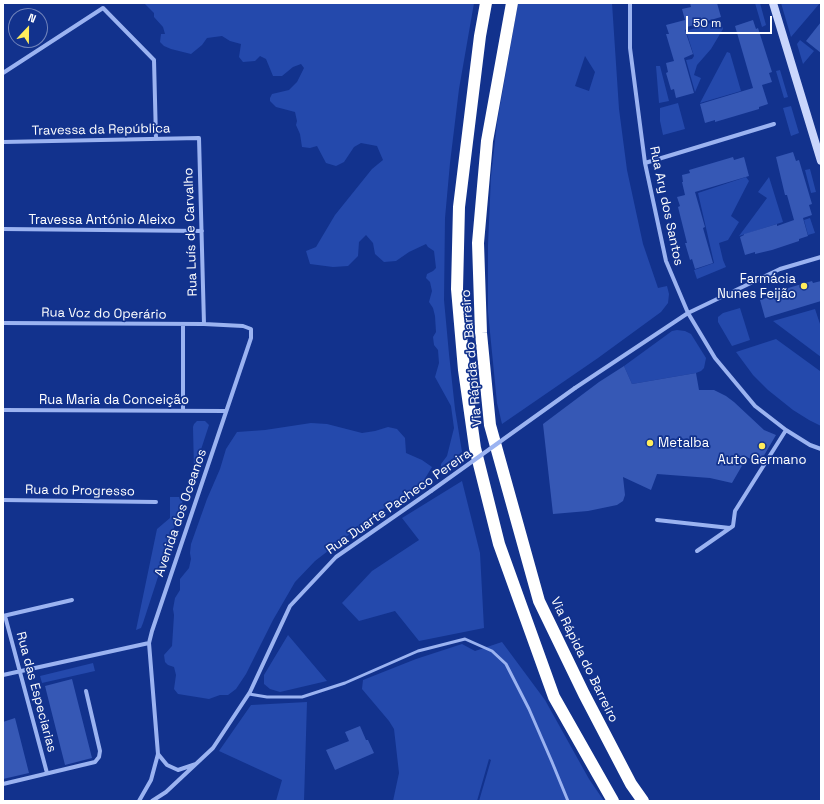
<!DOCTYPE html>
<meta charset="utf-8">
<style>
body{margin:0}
#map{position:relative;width:824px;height:804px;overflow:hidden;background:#12328d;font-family:"Space Grotesk",sans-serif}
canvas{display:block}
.frame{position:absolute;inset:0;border:4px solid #fff;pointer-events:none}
.north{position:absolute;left:8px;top:8px;width:40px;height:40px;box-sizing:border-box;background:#12328d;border:1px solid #7184bb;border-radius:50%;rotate:22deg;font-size:11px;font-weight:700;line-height:16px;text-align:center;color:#fff}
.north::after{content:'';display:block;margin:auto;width:14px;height:18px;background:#ffed5c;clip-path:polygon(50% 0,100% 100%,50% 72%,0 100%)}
.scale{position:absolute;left:686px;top:16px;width:86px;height:18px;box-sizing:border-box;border:2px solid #fff;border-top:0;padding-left:5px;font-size:12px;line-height:14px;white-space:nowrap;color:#fff;-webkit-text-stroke:3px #12328d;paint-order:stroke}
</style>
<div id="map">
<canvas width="824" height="804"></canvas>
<div class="frame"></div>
<div class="north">N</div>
<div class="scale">50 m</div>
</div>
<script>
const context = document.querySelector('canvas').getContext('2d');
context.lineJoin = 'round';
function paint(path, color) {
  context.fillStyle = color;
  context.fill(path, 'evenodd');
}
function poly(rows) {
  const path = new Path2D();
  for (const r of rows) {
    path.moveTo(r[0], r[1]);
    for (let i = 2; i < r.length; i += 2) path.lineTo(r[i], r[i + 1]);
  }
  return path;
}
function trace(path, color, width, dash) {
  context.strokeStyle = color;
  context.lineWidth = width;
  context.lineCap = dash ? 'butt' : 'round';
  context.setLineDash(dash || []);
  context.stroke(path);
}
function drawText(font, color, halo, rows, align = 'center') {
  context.font = font + ' "Space Grotesk",sans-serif';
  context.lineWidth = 3.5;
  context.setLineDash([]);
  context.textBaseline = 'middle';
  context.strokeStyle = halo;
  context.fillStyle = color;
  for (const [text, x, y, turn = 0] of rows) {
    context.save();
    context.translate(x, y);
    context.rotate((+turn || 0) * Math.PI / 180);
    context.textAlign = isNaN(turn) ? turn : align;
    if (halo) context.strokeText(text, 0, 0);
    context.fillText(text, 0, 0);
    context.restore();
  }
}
const green = poly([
 [144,3,474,3,459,89,450,163,445,218,444,300,449,354,455,409,462,452,441,467,441,464,447,456,454,428,451,406,435,377,439,363,438,350,434,345,433,337,436,332,435,316,433,308,429,302,432,291,430,282,426,278,427,274,433,271,436,268,434,251,428,247,426,244,409,252,396,261,384,262,375,254,373,243,366,235,359,242,358,256,348,266,333,267,310,264,306,251,316,247,335,215,372,169,383,160,377,146,361,143,354,147,344,162,336,166,326,163,317,146,310,148,302,147,300,134,296,125,297,121,295,112,276,107,270,101,270,98,272,94,289,90,297,82,304,68,301,64,293,67,282,76,273,76,266,59,260,56,255,61,243,62,239,57,241,44,230,41,222,36,207,38,202,45,191,54,171,49,164,46,160,42,161,34,165,34,163,27,154,17,154,13],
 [518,3,612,3,619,109,627,170,582,176,627,170,643,244,658,288,667,286,669,294,668,303,661,312,598,358,502,424,497,403,488,312,488,245,491,176,497,123],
 [585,56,595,72,589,91,575,86],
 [755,3,760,3,766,25,762,27],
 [781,3,820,3,791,37],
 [720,20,723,29,711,49,697,65,694,75,701,78,695,92,686,60,692,59,694,56,686,31],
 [800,40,814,51,803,64,797,44],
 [727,52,730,53,741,91,700,103],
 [656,66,660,66,669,101,659,103],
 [780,70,788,97,784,98,776,71],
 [678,103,685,129,663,135,660,121,660,108],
 [791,106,799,133,791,136,783,108],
 [810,169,816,192,811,193,805,170],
 [746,177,749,181,731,216,739,222,728,240,719,243,723,260,726,267,697,279,694,270,714,263,698,193],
 [769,177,783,222,739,236,767,198,758,192],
 [810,218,815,233,808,235,804,220],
 [740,308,750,340,732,346,718,322,718,317,723,313],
 [815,309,821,327,821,357,773,321],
 [677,330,685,331,691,334,706,358,704,368,701,371,696,373,632,384,624,366,672,331],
 [776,339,820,371,821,426,809,420,793,410,768,390,753,375,736,352],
 [197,421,205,421,209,425,194,471,193,427,194,424],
 [311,423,327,424,362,433,375,431,388,427,397,429,405,438,406,453,422,460,432,467,421,485,381,510,315,561,295,582,273,620,246,674,236,689,228,695,220,695,209,699,178,694,174,689,176,675,174,667,168,665,165,662,164,655,172,646,174,615,173,609,175,598,180,590,180,579,189,568,191,559,190,553,191,544,207,499,220,469,226,449,237,432,265,430],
 [462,481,480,553,484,628,419,641,395,611,359,621,342,603,372,571,419,540,402,518],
 [170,497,184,497,143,623,141,628,136,630,157,529,170,518],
 [288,635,327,681,280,692,270,689,264,684,264,675],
 [502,642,545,700,589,779,604,801,479,801,491,760,489,759,477,801,393,801,399,773,394,729,389,721,362,689,363,680,416,659,462,644,475,651],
 [93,663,95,671,42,683,40,676],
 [307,702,304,801,276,801,282,780,219,751,251,705]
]);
const building = poly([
 [690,3,717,3,721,17,687,27,687,29,685,30,693,54,684,58,694,93,676,98,674,89,671,90,666,73,668,72,666,63,674,61,666,34,669,34,666,25,685,20,682,9,691,7],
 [753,20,756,29,758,28,772,72,769,73,772,82,762,85,768,104,759,107,759,109,732,117,715,122,715,120,705,123,700,104,753,88,735,26],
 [821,22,821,53,806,41],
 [793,152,796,161,799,160,812,204,809,205,812,215,803,218,808,236,799,239,799,241,772,250,755,254,755,252,745,255,740,237,744,235,744,234,777,224,777,226,794,220,787,195,785,195,776,157],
 [733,157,734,160,744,157,749,176,695,192,705,227,703,228,713,263,695,269,692,259,690,260,685,243,687,243,678,207,680,206,677,197,685,195,682,182,683,182,682,175,690,173,689,170],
 [812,281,813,283,821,281,821,301,765,318,760,300,769,297,768,294],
 [624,366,632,384,696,373,699,390,714,390,726,396,734,402,764,430,776,435,759,464,747,457,732,483,710,478,657,474,651,490,623,477,625,495,623,501,617,505,588,511,553,514,543,424,599,382],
 [72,679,92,758,65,765,45,686],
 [15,718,29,773,3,779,3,722],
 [360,726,366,740,368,740,374,753,335,770,326,750,349,741,345,732]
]);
const lane = poly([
 [249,694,267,697,302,697,345,683,418,651,465,639,492,651,506,664,529,709,552,762,568,801]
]);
const street = poly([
 [630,3,630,48,645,163,666,261,688,313,715,358,755,406,786,430,810,445,821,449],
 [3,73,103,8,154,60,156,139],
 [3,142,199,138,204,324],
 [645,163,774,124],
 [3,229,202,231],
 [3,323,204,324,243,326,251,329,251,338,152,631,149,643,158,754,151,780,139,801],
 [183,324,183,411],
 [575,388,688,313,780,269,821,257],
 [3,410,225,411],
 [3,500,156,502],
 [657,520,730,528],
 [697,551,733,526,735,511,786,430],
 [3,616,72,600],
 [5,616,47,773],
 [3,675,149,643],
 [158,754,167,765,178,770,196,764],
 [3,784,95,762,99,757,100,751,86,691],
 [152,801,166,792,213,748,250,692,290,606,336,557,431,491]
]);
const secondary = poly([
 [773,3,821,161]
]);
const highway = poly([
 [486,3,480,36,459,207,457,289,464,370,475,448,499,544,554,697,613,801],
 [512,3,487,141,478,243,481,333,490,425,539,601,584,694,631,784,643,801]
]);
const streetBridge = poly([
 [431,491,575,388]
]);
const markers = [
 [804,286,4,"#ffed5c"],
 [650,443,4,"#ffed5c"],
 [762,446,4,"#ffed5c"]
];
const streetNames = [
 ["Travessa da República",101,130,-1],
 ["Rua Ary dos Santos",666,206,78],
 ["Travessa António Aleixo",102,220],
 ["Rua Luís de Carvalho",191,232,-92],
 ["Rua Voz do Operário",104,314,1],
 ["Via Rápida do Barreiro",472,358,-95],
 ["Rua Maria da Conceição",114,400],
 ["Rua do Progresso",80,491,1],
 ["Rua Duarte Pacheco Pereira",399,502,-35],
 ["Avenida dos Oceanos",181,513,-71],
 ["Via Rápida do Barreiro",584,660,64],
 ["Rua das Especiarias",36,692,75]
];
const poiNames = [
 ["Farmácia",796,279],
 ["Nunes Feijão",796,294],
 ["Metalba",658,443,"left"],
 ["Auto Germano",762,460,"center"]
];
paint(green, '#2449ac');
paint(building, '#3658b5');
trace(lane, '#9bb3f1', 3);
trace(street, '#9bb3f1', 4);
trace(secondary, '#cad6fc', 8);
trace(highway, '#fff', 12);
trace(streetBridge, '#9bb3f1', 4);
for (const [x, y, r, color] of markers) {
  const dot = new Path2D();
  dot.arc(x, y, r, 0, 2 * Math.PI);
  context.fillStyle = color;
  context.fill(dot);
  trace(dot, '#12328d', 1.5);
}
drawText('13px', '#fff', '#12328d', streetNames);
drawText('13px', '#fff', '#12328d', poiNames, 'right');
</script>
